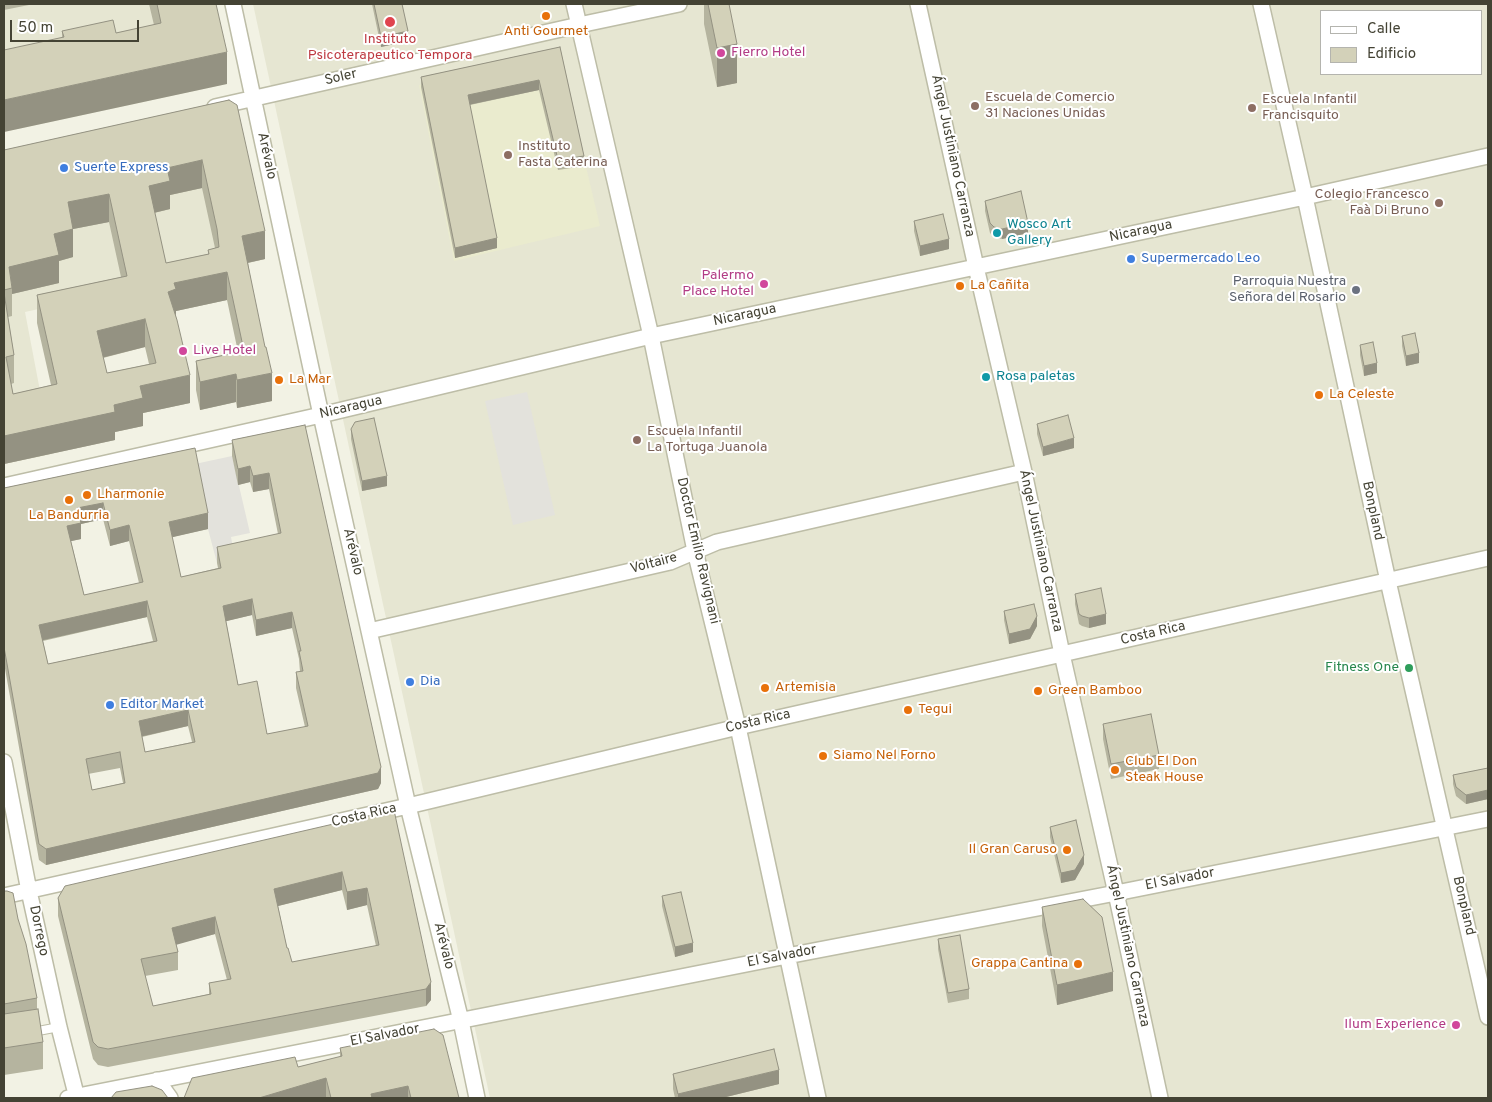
<!DOCTYPE html>
<meta charset="utf-8">
<style>
body{margin:0}
#map{position:relative;width:1492px;height:1102px;overflow:hidden;background:#f2f2e4;font-family:Overpass,sans-serif}
canvas{display:block}
.frame{position:absolute;inset:0;border:5px solid #444334;pointer-events:none}
.legend{position:absolute;left:1320px;top:10px;width:162px;height:65px;box-sizing:border-box;background:#fff;border:1px solid #b4b4ae;margin:0;padding:6px 9px;list-style:none;font-size:15px;color:#444334}
.legend li{display:flex;align-items:center;gap:10px;height:25px}
.legend b{width:25px;border:1px solid #b4b4ae}
.scale{position:absolute;left:10px;top:20px;width:129px;height:22px;box-sizing:border-box;border:2px solid #444334;border-top:0;padding-left:6px;font-size:15px;line-height:18px;white-space:nowrap;color:#444334;-webkit-text-stroke:4px #fff;paint-order:stroke}
</style>
<div id="map">
<canvas width="1492" height="1102"></canvas>
<div class="frame"></div>
<ul class="legend">
<li><b style="height:6px;background:#fff"></b>Calle</li>
<li><b style="height:14px;background:#d3d1b9"></b>Edificio</li>
</ul>
<div class="scale">50 m</div>
</div>
<script>
const context = document.querySelector('canvas').getContext('2d');
context.lineJoin = 'round';
function paint(path, color) {
  context.fillStyle = color;
  context.fill(path, 'evenodd');
}
function poly(rows) {
  const path = new Path2D();
  for (const r of rows) {
    path.moveTo(r[0], r[1]);
    for (let i = 2; i < r.length; i += 2) path.lineTo(r[i], r[i + 1]);
  }
  return path;
}
function trace(path, color, width, dash) {
  context.strokeStyle = color;
  context.lineWidth = width;
  context.lineCap = dash ? 'butt' : 'round';
  context.setLineDash(dash || []);
  context.stroke(path);
}
function drawText(font, color, halo, rows, align = 'center') {
  context.font = font + ' Overpass,sans-serif';
  context.lineWidth = 4;
  context.setLineDash([]);
  context.textBaseline = 'middle';
  context.strokeStyle = halo;
  context.fillStyle = color;
  for (const [text, x, y, turn = 0] of rows) {
    context.save();
    context.translate(x, y);
    context.rotate((+turn || 0) * Math.PI / 180);
    context.textAlign = isNaN(turn) ? turn : align;
    if (halo) context.strokeText(text, 0, 0);
    context.fillText(text, 0, 0);
    context.restore();
  }
}
const residential = poly([
 [4,4,209,4,227,84,4,132],
 [253,4,1488,4,1488,1098,490,1098],
 [1321,11,1481,11,1481,74,1321,74],
 [236,126,265,259,25,312,52,454,4,464,4,178]
]);
const education = poly([
 [560,57,600,226,454,261,419,85]
]);
const parking = poly([
 [527,392,555,515,513,525,485,401],
 [232,456,250,533,231,537,235,559,217,563,208,529,195,464]
]);
const lane = poly([
 [33,1032,59,1027]
]);
const street = poly([
 [233,4,321,415,408,806,461,1021,477,1098],
 [574,4,651,336,695,551,738,727,818,1098],
 [918,4,976,267,1024,472,1062,654,1116,893,1160,1098],
 [1261,4,1305,197,1388,581,1488,1017],
 [215,107,579,25,679,4],
 [4,486,321,415,651,336,1305,197,1488,156],
 [369,631,670,562,717,542,1024,472],
 [4,762,29,891,59,1027,77,1098],
 [4,896,408,806,738,727,1488,558],
 [157,1080,170,1098],
 [68,1098,787,956,1116,893,1488,819]
]);
const wall = poly([
 [4,4,34,4,4,10],
 [149,4,216,4,227,84,62,38,62,31,116,33,154,25],
 [372,4,402,4,408,41,381,47],
 [704,4,729,4,737,83,717,87,704,24],
 [560,47,584,156,584,166,558,170,539,90,470,105,497,248,455,258,421,87,421,77],
 [229,100,265,259,248,263,272,401,237,408,236,402,200,410,196,390,196,361,238,352,227,300,176,311,176,317,190,403,143,413,143,426,115,432,115,440,4,464,4,150],
 [202,188,215,248,208,250,208,254,166,263,154,213,170,209,170,195],
 [109,222,121,277,37,295,37,323,51,385,13,394,11,384,14,383,14,355,8,317,12,316,12,294,59,283,59,261,73,257,73,229],
 [145,347,149,364,107,373,103,358],
 [985,201,1028,233,1002,239,994,237,990,233,985,211],
 [914,221,949,249,920,256,914,231],
 [1402,336,1419,363,1406,366,1402,346],
 [1360,345,1377,373,1364,376,1360,355],
 [1037,424,1074,448,1043,456,1037,434],
 [305,425,381,783,378,789,46,865,39,860,4,663,4,488,195,448,208,529,172,537,181,577,218,568,217,563,217,547,278,534,269,489,253,492,250,482,238,485,232,456,232,440],
 [103,519,110,546,129,541,139,583,84,595,71,541,81,539,81,524],
 [252,615,256,636,292,628,299,659,300,672,296,672,296,688,305,727,267,734,238,685,226,621],
 [147,617,153,641,48,664,43,641],
 [188,726,192,742,145,752,142,737],
 [120,768,123,783,92,790,88,774],
 [351,429,387,486,362,491,351,439],
 [1075,594,1106,624,1089,628,1082,626,1079,624,1075,604],
 [1004,611,1037,626,1030,639,1009,644,1004,620],
 [1103,724,1159,755,1159,769,1111,779,1103,739],
 [1488,768,1488,799,1466,804,1456,796,1453,784,1453,775],
 [394,810,431,1000,426,1006,108,1067,98,1065,93,1059,58,916,58,898],
 [342,890,347,910,367,905,376,946,292,962,287,948,278,906],
 [215,934,227,980,209,983,209,994,153,1006,145,976,178,970,178,952,176,944],
 [1050,827,1084,864,1075,880,1061,883,1050,837],
 [4,891,18,919,37,998,37,1009,43,1042,43,1069,4,1075],
 [662,896,693,952,675,957,662,906],
 [1042,907,1113,991,1057,1005,1042,926],
 [938,939,969,989,969,999,948,1003,938,949],
 [340,1048,459,1098,327,1098,326,1097,322,1098,184,1098,298,1067,340,1057],
 [673,1074,779,1084,722,1098,675,1098,673,1089]
]);
const shadedWall = poly([
 [408,31,408,41,381,47,381,37],
 [737,44,737,83,717,87,717,48],
 [227,52,227,84,4,132,4,100],
 [539,80,539,90,468,105,468,95],
 [202,160,202,188,170,195,170,209,149,214,149,186,167,168],
 [109,194,109,222,68,230,68,202],
 [1028,223,1028,233,1002,239,1002,229],
 [73,229,73,257,59,261,59,283,12,294,12,288,9,267,54,234],
 [265,231,265,259,242,264,242,236],
 [497,238,497,248,455,258,455,248],
 [949,239,949,249,920,256,920,246],
 [227,272,227,300,176,311,176,317,168,292,174,283],
 [145,319,145,347,97,359,97,331],
 [1419,353,1419,363,1406,366,1406,356],
 [1377,363,1377,373,1364,376,1364,366],
 [272,373,272,401,237,408,237,380],
 [236,374,236,402,200,410,200,382],
 [190,375,190,403,143,413,143,426,115,432,115,440,4,464,4,436,114,405,140,386],
 [1074,438,1074,448,1043,456,1043,447],
 [250,466,250,482,238,485,238,469],
 [269,473,269,489,253,492,253,476],
 [387,476,387,486,362,491,362,481],
 [103,503,103,519,81,524,81,539,67,542,67,526,77,508],
 [208,513,208,529,169,538,169,522],
 [129,525,129,541,110,546,110,530],
 [252,599,252,615,223,622,223,606],
 [147,601,147,617,39,641,39,625],
 [292,612,292,628,256,636,256,620],
 [1106,614,1106,624,1089,628,1089,618],
 [1037,616,1037,626,1030,639,1009,644,1009,634],
 [188,710,188,726,139,737,139,721],
 [381,767,381,783,378,789,46,865,46,849],
 [1488,790,1488,799,1466,804,1466,795],
 [1084,855,1084,864,1075,880,1061,883,1061,873],
 [342,872,342,890,274,907,274,889],
 [367,888,367,905,347,910,347,892],
 [215,917,215,934,172,946,172,928],
 [693,943,693,952,675,957,675,947],
 [1113,972,1113,991,1057,1005,1057,985],
 [431,982,431,1000,426,1006,426,989],
 [779,1070,779,1084,722,1098,678,1098,678,1094],
 [326,1078,326,1097,322,1098,259,1098],
 [408,1086,408,1098,371,1098,371,1094]
]);
const building = poly([
 [157,4,216,4,227,52,4,100,4,50,64,37,62,31,113,20,116,33,161,23,157,4],
 [374,4,402,4,408,31,381,37,374,4],
 [708,4,729,4,737,44,717,48,708,4],
 [560,47,584,156,558,160,539,80,468,95,497,238,455,248,421,77,560,47],
 [229,100,237,105,265,231,242,236,265,347,266,347,272,373,237,380,236,374,200,382,196,361,244,351,227,272,174,283,176,289,168,292,177,320,190,375,140,386,143,398,114,405,115,412,4,436,4,293,14,355,6,357,13,394,57,384,37,295,127,276,109,194,68,202,73,229,54,234,59,255,9,267,12,288,4,290,4,150,229,100],
 [202,160,217,229,219,247,208,250,209,254,166,263,149,186,170,181,167,168,202,160],
 [145,319,156,363,107,373,97,331,145,319],
 [1021,191,1028,223,1002,229,994,227,990,223,985,201,1021,191],
 [943,214,949,239,920,246,914,221,943,214],
 [1415,333,1419,353,1406,356,1402,336,1415,333],
 [1373,342,1377,363,1364,366,1360,345,1373,342],
 [1068,415,1074,438,1043,447,1037,424,1068,415],
 [374,418,387,476,362,481,351,429,355,422,374,418],
 [305,425,381,767,378,773,46,849,39,844,4,647,4,488,195,448,208,513,169,522,181,577,221,568,217,547,281,533,269,473,253,476,250,466,238,469,232,440,305,425],
 [103,503,110,530,129,525,143,582,84,595,67,526,81,523,77,508,103,503],
 [252,599,256,620,292,612,301,651,299,651,303,671,296,672,308,726,267,734,257,681,238,685,223,606,252,599],
 [147,601,157,641,48,664,39,625,147,601],
 [188,710,195,742,145,752,139,721,188,710],
 [120,752,125,783,92,790,86,759,120,752],
 [1101,588,1106,614,1089,618,1082,616,1079,614,1075,594,1101,588],
 [1034,604,1037,616,1030,629,1009,634,1004,611,1034,604],
 [1151,714,1159,755,1111,764,1103,724,1151,714],
 [1488,768,1488,790,1466,795,1456,787,1453,775,1488,768],
 [394,810,431,982,426,989,108,1049,98,1047,93,1042,58,898,65,886,394,810],
 [342,872,347,892,367,888,379,945,292,962,288,948,287,948,274,889,342,872],
 [215,917,231,979,209,983,211,994,153,1006,141,959,178,952,172,928,215,917],
 [1076,820,1084,855,1075,870,1061,873,1050,827,1076,820],
 [4,891,7,891,13,893,18,919,26,944,37,998,4,1004,4,891],
 [681,892,693,943,675,947,662,896,681,892],
 [1083,899,1102,917,1113,972,1057,985,1042,907,1083,899],
 [960,935,969,989,948,993,938,939,960,935],
 [38,1009,43,1042,4,1048,4,1014,38,1009],
 [434,1029,443,1035,459,1098,411,1098,408,1086,371,1094,372,1098,331,1098,326,1078,259,1098,184,1098,192,1078,295,1057,298,1067,342,1056,340,1048,434,1029],
 [774,1049,779,1070,678,1094,673,1074,774,1049],
 [152,1086,162,1090,168,1098,111,1098,116,1092,152,1086]
]);
const markers = [
 [546,16,5,"#e8710a"],
 [390,22,6,"#e0444e"],
 [721,53,5,"#d1479c"],
 [975,106,5,"#8d6e63"],
 [1252,108,5,"#8d6e63"],
 [508,155,5,"#8d6e63"],
 [64,168,5,"#3f7fe0"],
 [1439,203,5,"#8d6e63"],
 [997,233,5,"#0f9aa8"],
 [1131,259,5,"#3f7fe0"],
 [764,284,5,"#d1479c"],
 [960,286,5,"#e8710a"],
 [1356,290,5,"#6b7280"],
 [183,351,5,"#d1479c"],
 [986,377,5,"#0f9aa8"],
 [279,380,5,"#e8710a"],
 [1319,395,5,"#e8710a"],
 [637,440,5,"#8d6e63"],
 [87,495,5,"#e8710a"],
 [69,500,5,"#e8710a"],
 [1409,668,5,"#2e9e5b"],
 [410,682,5,"#3f7fe0"],
 [765,688,5,"#e8710a"],
 [1038,691,5,"#e8710a"],
 [110,705,5,"#3f7fe0"],
 [908,710,5,"#e8710a"],
 [823,756,5,"#e8710a"],
 [1115,770,5,"#e8710a"],
 [1067,850,5,"#e8710a"],
 [1078,964,5,"#e8710a"],
 [1456,1025,5,"#d1479c"]
];
const foodNames = [
 ["Anti Gourmet",546,32,"center"],
 ["La Cañita",970,286],
 ["La Mar",289,380],
 ["La Celeste",1329,395],
 ["Lharmonie",97,495],
 ["La Bandurria",69,516,"center"],
 ["Artemisia",775,688],
 ["Green Bamboo",1048,691],
 ["Tegui",918,710],
 ["Siamo Nel Forno",833,756],
 ["Club El Don",1125,762],
 ["Steak House",1125,778],
 ["Il Gran Caruso",1057,850,"right"],
 ["Grappa Cantina",1068,964,"right"]
];
const healthNames = [
 ["Instituto",390,40],
 ["Psicoterapeutico Tempora",390,56]
];
const hotelNames = [
 ["Fierro Hotel",731,53],
 ["Palermo",754,276,"right"],
 ["Place Hotel",754,292,"right"],
 ["Live Hotel",193,351],
 ["Ilum Experience",1446,1025,"right"]
];
const streetNames = [
 ["Soler",341,78,-13],
 ["Arévalo",266,156,78],
 ["Ángel Justiniano Carranza",952,156,78],
 ["Nicaragua",1141,232,-12],
 ["Nicaragua",745,316,-12],
 ["Nicaragua",351,408,-13],
 ["Bonpland",1372,511,78],
 ["Doctor Emilio Ravignani",697,551,77],
 ["Ángel Justiniano Carranza",1040,551,78],
 ["Arévalo",352,552,77],
 ["Voltaire",654,564,-15],
 ["Costa Rica",1153,634,-13],
 ["Costa Rica",758,722,-13],
 ["Costa Rica",364,816,-13],
 ["El Salvador",1180,880,-11],
 ["Bonpland",1463,906,77],
 ["Dorrego",38,931,78],
 ["Arévalo",443,946,76],
 ["Ángel Justiniano Carranza",1127,946,78],
 ["El Salvador",782,957,-11],
 ["El Salvador",385,1036,-11]
];
const educationNames = [
 ["Escuela de Comercio",985,98],
 ["31 Naciones Unidas",985,114],
 ["Escuela Infantil",1262,100],
 ["Francisquito",1262,116],
 ["Instituto",518,147],
 ["Fasta Caterina",518,163],
 ["Colegio Francesco",1429,195,"right"],
 ["Faà Di Bruno",1429,211,"right"],
 ["Escuela Infantil",647,432],
 ["La Tortuga Juanola",647,448]
];
const shopNames = [
 ["Suerte Express",74,168],
 ["Supermercado Leo",1141,259],
 ["Dia",420,682],
 ["Editor Market",120,705]
];
const cultureNames = [
 ["Wosco Art",1007,225],
 ["Gallery",1007,241],
 ["Rosa paletas",996,377]
];
const worshipNames = [
 ["Parroquia Nuestra",1346,282],
 ["Señora del Rosario",1346,298]
];
const leisureNames = [
 ["Fitness One",1399,668]
];
paint(residential, '#e6e6d2');
paint(education, '#eaebce');
paint(parking, '#e3e2dc');
trace(lane, '#bdbda7', 10);
trace(street, '#bdbda7', 18);
trace(lane, '#fff', 8);
trace(street, '#fff', 15);
paint(wall, '#b5b49f');
paint(shadedWall, '#949282');
paint(building, '#d3d1b9');
trace(building, '#949282', 1);
for (const [x, y, r, color] of markers) {
  const dot = new Path2D();
  dot.arc(x, y, r, 0, 2 * Math.PI);
  context.fillStyle = color;
  context.fill(dot);
  trace(dot, '#fff', 2);
}
drawText('14px', '#c56008', '#fff', foodNames, 'left');
drawText('14px', '#be3a42', '#fff', healthNames);
drawText('14px', '#b23c85', '#fff', hotelNames, 'left');
drawText('14px', '#444334', '#fff', streetNames);
drawText('14px', '#785e54', '#fff', educationNames, 'left');
drawText('14px', '#366cbe', '#fff', shopNames, 'left');
drawText('14px', '#0d838f', '#fff', cultureNames, 'left');
drawText('14px', '#5b616d', '#fff', worshipNames, 'right');
drawText('14px', '#27864d', '#fff', leisureNames, 'right');
</script>
